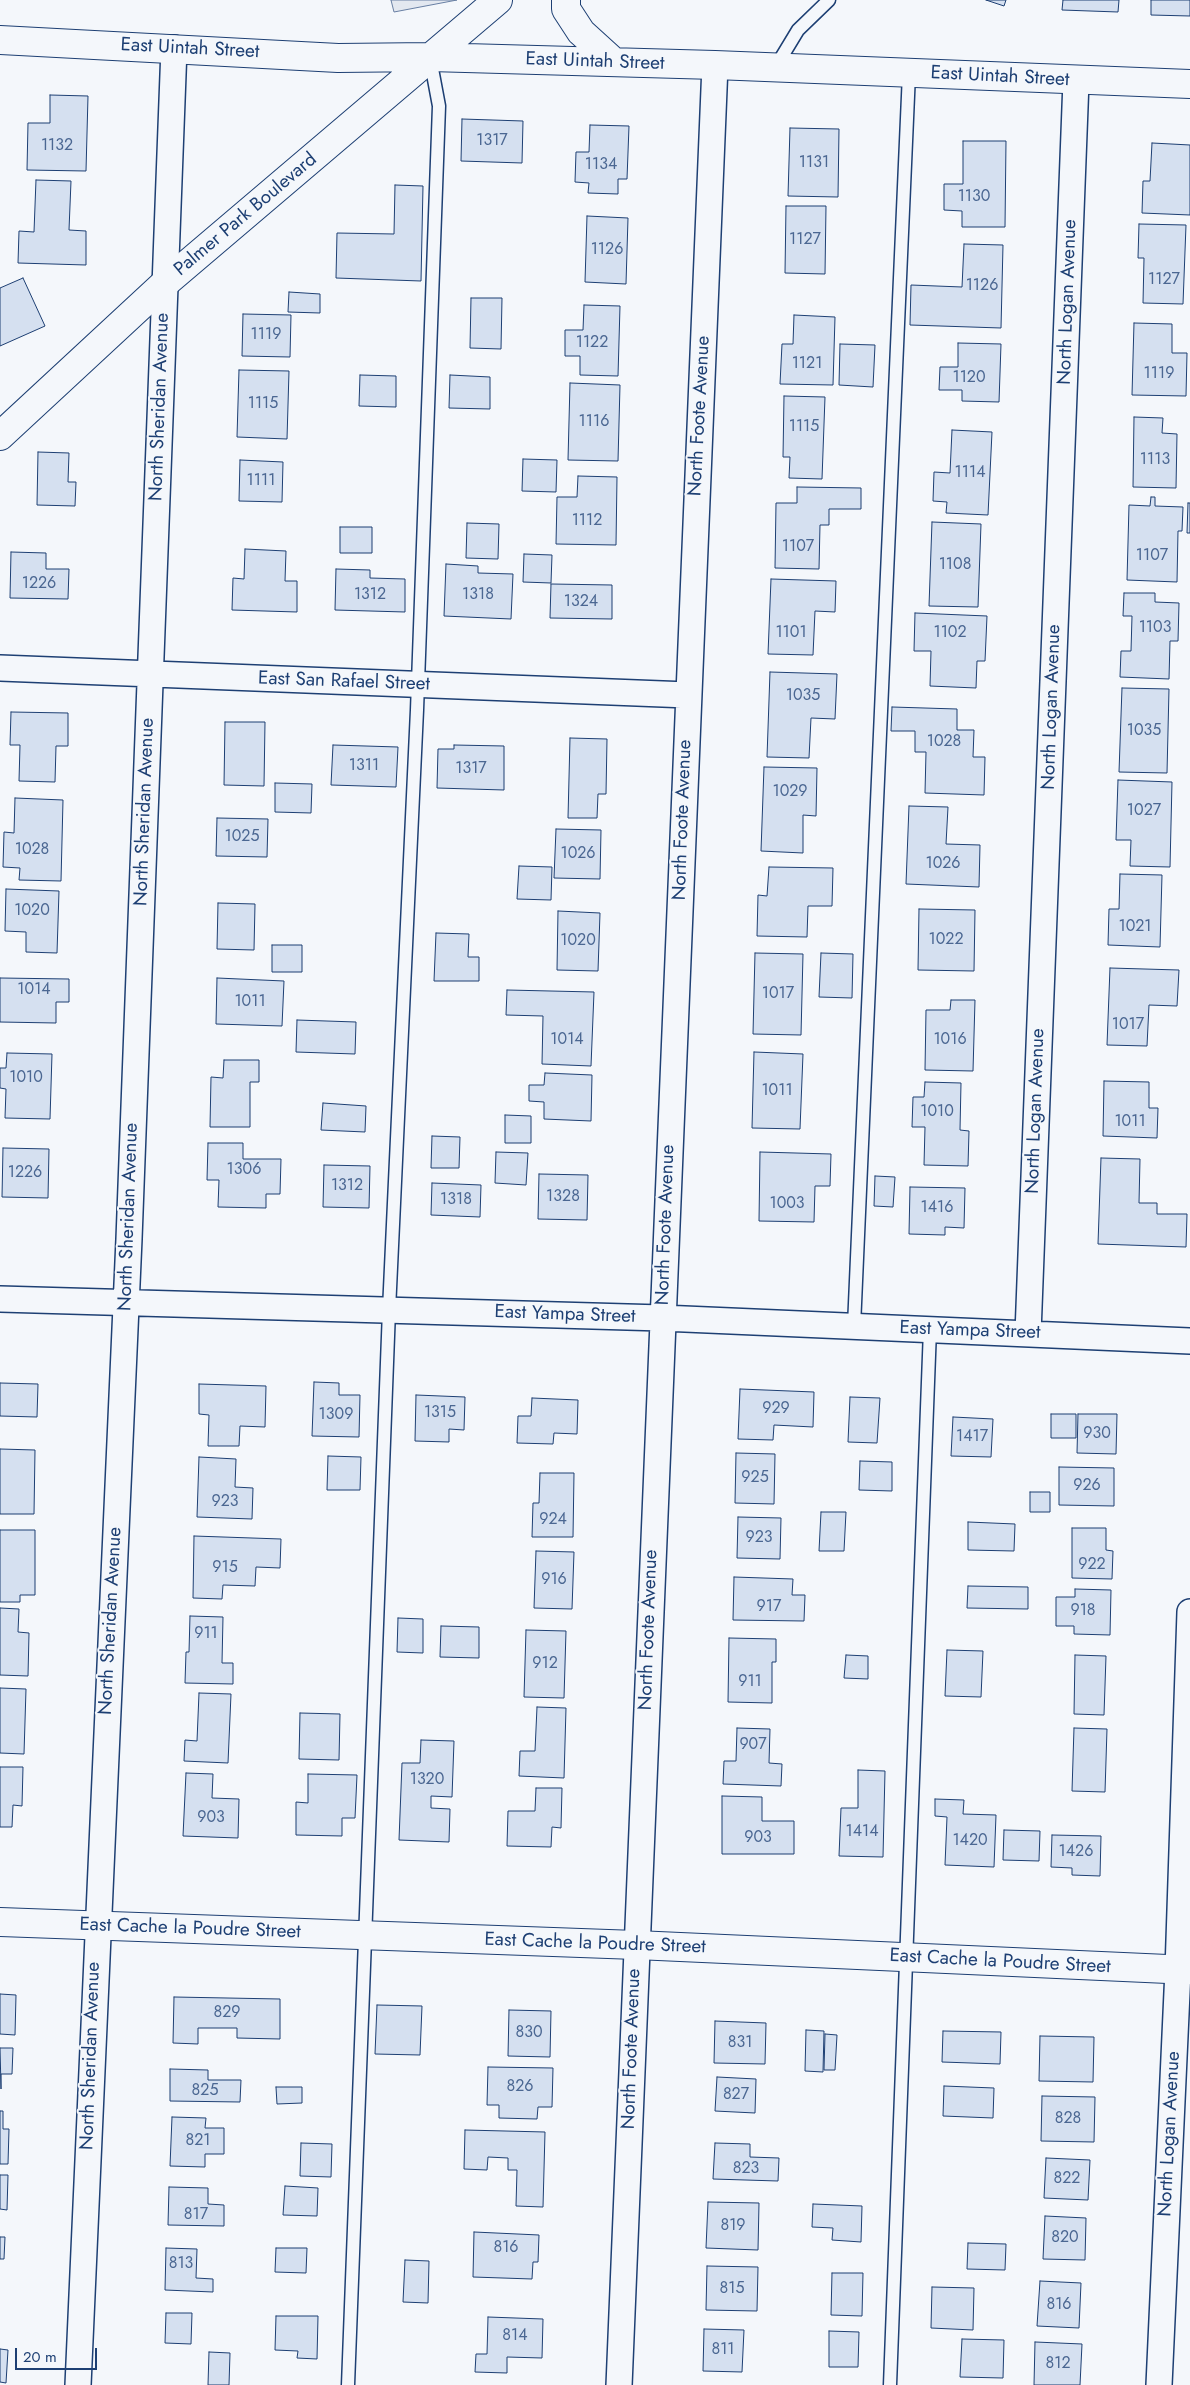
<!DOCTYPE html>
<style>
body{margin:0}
#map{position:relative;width:1190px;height:2385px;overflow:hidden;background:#f4f7fb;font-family:Jost,sans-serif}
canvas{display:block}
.scale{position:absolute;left:15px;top:2348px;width:82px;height:22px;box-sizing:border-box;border:2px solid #1d3f73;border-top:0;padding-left:6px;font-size:15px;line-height:18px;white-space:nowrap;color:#1d3f73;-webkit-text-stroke:4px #f4f7fb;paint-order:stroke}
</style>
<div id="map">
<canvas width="1190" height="2385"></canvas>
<div class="scale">20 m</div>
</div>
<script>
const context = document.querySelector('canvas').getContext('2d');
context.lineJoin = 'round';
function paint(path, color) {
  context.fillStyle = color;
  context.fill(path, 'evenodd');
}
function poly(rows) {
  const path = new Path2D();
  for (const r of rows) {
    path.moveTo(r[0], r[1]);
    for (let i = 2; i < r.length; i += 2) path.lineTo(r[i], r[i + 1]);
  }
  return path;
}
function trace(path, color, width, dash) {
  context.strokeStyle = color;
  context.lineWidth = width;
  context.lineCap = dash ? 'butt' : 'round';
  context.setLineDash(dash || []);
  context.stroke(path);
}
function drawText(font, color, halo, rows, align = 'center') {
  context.font = font + ' Jost,sans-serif';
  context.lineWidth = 4;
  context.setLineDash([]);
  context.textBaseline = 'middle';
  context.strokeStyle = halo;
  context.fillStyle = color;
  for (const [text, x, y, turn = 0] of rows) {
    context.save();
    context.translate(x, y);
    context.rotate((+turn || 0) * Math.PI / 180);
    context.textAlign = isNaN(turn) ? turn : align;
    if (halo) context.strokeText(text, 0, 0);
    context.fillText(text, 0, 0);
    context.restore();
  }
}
const parking = poly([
 [391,0,457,0,394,12,391,0]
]);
const building = poly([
 [986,0,1006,0,1004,6,986,0],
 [1063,0,1119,0,1118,12,1062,10,1063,0],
 [1151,0,1190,0,1190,16,1151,15,1151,0],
 [50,95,88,96,86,171,27,170,28,123,50,123,50,95],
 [462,119,523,121,522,163,461,161,462,119],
 [590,125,629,126,627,179,618,179,618,194,588,193,589,183,575,182,576,152,589,152,590,125],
 [790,128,839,129,838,197,788,196,790,128],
 [963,141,1006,141,1005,227,962,227,962,211,944,210,944,184,963,184,963,141],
 [1152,143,1190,145,1190,215,1142,213,1143,181,1150,181,1152,143],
 [36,180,71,181,69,230,86,231,86,265,18,263,19,231,34,232,36,180],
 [395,185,423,186,421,281,336,278,337,233,394,234,395,185],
 [786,206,826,206,825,274,785,273,786,206],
 [587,216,628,218,626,284,585,282,587,216],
 [1139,224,1186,225,1183,304,1143,303,1144,258,1138,258,1139,224],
 [964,244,1003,245,1001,328,910,325,911,285,962,287,964,244],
 [23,278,45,326,0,346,0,288,23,278],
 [289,292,320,294,320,313,288,312,289,292],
 [471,298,502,298,501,349,470,348,471,298],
 [584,305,620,306,618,376,580,375,580,356,565,356,565,330,583,330,584,305],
 [243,314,291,315,290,357,242,356,243,314],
 [794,315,835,317,833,385,780,384,782,344,793,344,794,315],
 [1134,323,1172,324,1172,353,1187,353,1186,396,1132,395,1134,323],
 [958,343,1001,344,999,402,962,401,962,390,939,390,940,367,958,367,958,343],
 [840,344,875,345,873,387,839,385,840,344],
 [239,370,289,371,287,439,237,437,239,370],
 [360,375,396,376,396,407,359,406,360,375],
 [450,375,490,377,490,409,449,408,450,375],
 [570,383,620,385,618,461,568,460,570,383],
 [784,396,825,397,822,479,789,478,790,457,783,457,784,396],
 [1134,417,1163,418,1162,433,1177,434,1176,488,1133,487,1134,417],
 [952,430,992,432,988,515,946,513,947,502,933,501,934,472,950,473,952,430],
 [38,452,69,453,68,482,76,482,75,506,37,505,38,452],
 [523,459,557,460,556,492,522,491,523,459],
 [240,460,283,462,282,502,239,501,240,460],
 [578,476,617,477,616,545,556,544,557,497,577,497,578,476],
 [797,487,861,488,861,509,829,509,829,525,820,525,819,569,775,568,776,503,797,503,797,487],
 [1151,497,1155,497,1155,506,1183,507,1182,531,1178,531,1177,582,1127,580,1129,505,1150,506,1151,497],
 [1188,503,1190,503,1190,533,1187,533,1188,503],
 [932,522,981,524,978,607,929,606,932,522],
 [467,523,499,524,498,559,466,558,467,523],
 [340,527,372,527,372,553,340,553,340,527],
 [245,549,286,551,285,581,297,581,297,612,232,610,233,578,244,579,245,549],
 [11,552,46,553,46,569,69,569,68,599,10,598,11,552],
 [524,554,552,555,551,583,523,582,524,554],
 [446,564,478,566,478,573,513,574,511,619,444,616,446,564],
 [336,569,370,570,370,578,405,579,405,612,335,610,336,569],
 [771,579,836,581,835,612,815,611,813,655,768,654,771,579],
 [551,584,612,585,612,619,550,618,551,584],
 [1124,593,1155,593,1155,602,1179,603,1178,641,1170,641,1169,679,1120,677,1121,651,1131,651,1132,616,1123,616,1124,593],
 [915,613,987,616,985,661,977,661,976,688,930,686,931,651,914,651,915,613],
 [770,672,837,674,835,719,811,718,809,758,767,757,770,672],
 [1122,688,1169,689,1167,773,1119,772,1122,688],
 [892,707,957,709,957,730,974,730,973,757,985,757,984,795,925,793,926,752,915,752,915,731,891,731,892,707],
 [11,712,68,713,68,746,56,746,55,782,19,781,20,745,10,745,11,712],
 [225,722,265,722,264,786,224,785,225,722],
 [570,738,607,739,606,794,598,794,597,818,568,818,570,738],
 [333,745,398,747,396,787,331,785,333,745],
 [454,745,504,746,504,790,437,788,438,749,454,749,454,745],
 [764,767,817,768,816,816,803,815,803,853,761,851,764,767],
 [1118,780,1172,782,1170,867,1130,866,1131,840,1116,840,1118,780],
 [275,783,312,784,311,813,275,812,275,783],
 [15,798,63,800,61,881,19,880,20,868,3,867,4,832,14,833,15,798],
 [909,806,948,807,946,844,980,845,979,887,906,884,909,806],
 [217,818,268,819,267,857,216,856,217,818],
 [556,829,601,830,600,879,554,878,556,829],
 [519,866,552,867,551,900,517,899,519,866],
 [769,867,833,868,832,906,808,906,807,937,757,936,758,895,767,896,769,867],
 [1120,874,1162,875,1160,947,1108,945,1109,909,1119,909,1120,874],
 [6,889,59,891,57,953,26,952,26,932,5,931,6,889],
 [218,903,255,904,254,950,217,949,218,903],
 [919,909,975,910,974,971,918,970,919,909],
 [558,911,600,913,598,971,557,970,558,911],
 [436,933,469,934,468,957,479,957,479,981,434,981,436,933],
 [272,945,302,945,302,972,272,972,272,945],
 [755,953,803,954,801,1035,753,1034,755,953],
 [821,953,853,954,852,998,819,997,821,953],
 [1110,968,1179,970,1177,1006,1149,1005,1147,1046,1107,1045,1110,968],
 [0,978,69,979,69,1002,56,1002,56,1023,0,1022,0,978],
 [217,978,284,981,282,1026,216,1024,217,978],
 [507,990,594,992,591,1066,542,1064,543,1016,506,1015,507,990],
 [951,1000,975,1000,973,1071,925,1070,926,1010,950,1010,951,1000],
 [297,1020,356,1022,355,1054,296,1052,297,1020],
 [754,1052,803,1054,800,1129,752,1128,754,1052],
 [7,1053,52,1054,50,1119,5,1118,6,1089,0,1088,0,1068,6,1068,7,1053],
 [224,1060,259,1060,259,1082,250,1082,250,1127,210,1127,211,1077,223,1078,224,1060],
 [545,1073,592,1075,591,1121,544,1119,544,1102,529,1101,529,1085,544,1085,545,1073],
 [1104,1081,1149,1082,1149,1108,1158,1108,1157,1138,1103,1136,1104,1081],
 [925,1082,961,1083,960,1130,969,1131,968,1166,924,1165,925,1127,912,1127,913,1097,924,1097,925,1082],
 [323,1103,366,1106,365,1132,321,1130,323,1103],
 [505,1115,531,1116,531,1143,505,1143,505,1115],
 [432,1136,460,1137,459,1168,431,1168,432,1136],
 [208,1143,243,1143,243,1159,281,1159,280,1194,266,1194,266,1208,218,1207,219,1180,207,1180,208,1143],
 [3,1148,49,1149,48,1198,2,1197,3,1148],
 [496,1152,528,1153,526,1185,495,1183,496,1152],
 [760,1152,831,1154,830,1186,815,1186,814,1222,759,1221,760,1152],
 [1101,1158,1140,1159,1139,1203,1157,1203,1157,1214,1187,1214,1186,1247,1098,1244,1101,1158],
 [324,1165,370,1166,369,1208,323,1207,324,1165],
 [539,1174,588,1175,587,1220,538,1219,539,1174],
 [875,1176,895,1177,893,1207,874,1206,875,1176],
 [432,1183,481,1185,480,1217,431,1215,432,1183],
 [910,1187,965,1188,964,1228,945,1227,945,1235,909,1234,910,1187],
 [314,1382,339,1383,339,1395,360,1395,359,1437,312,1436,314,1382],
 [0,1383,38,1384,37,1417,0,1416,0,1383],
 [199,1384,266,1386,265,1427,240,1426,239,1446,208,1446,209,1415,199,1414,199,1384],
 [740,1389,814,1392,813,1427,774,1425,773,1440,738,1439,740,1389],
 [416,1395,465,1397,464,1430,449,1429,449,1442,415,1441,416,1395],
 [850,1397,880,1398,877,1443,848,1442,850,1397],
 [532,1398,578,1400,577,1434,554,1433,553,1444,517,1443,518,1416,531,1416,532,1398],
 [1051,1414,1076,1414,1076,1438,1051,1438,1051,1414],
 [1078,1414,1117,1414,1116,1454,1077,1453,1078,1414],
 [953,1417,993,1419,991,1457,951,1456,953,1417],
 [0,1449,35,1450,34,1514,0,1514,0,1449],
 [736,1453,775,1454,774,1504,735,1503,736,1453],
 [328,1456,361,1457,360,1490,327,1490,328,1456],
 [199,1457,236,1459,235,1487,253,1488,252,1519,197,1517,199,1457],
 [860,1461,892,1462,892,1491,859,1490,860,1461],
 [1059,1467,1114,1468,1114,1506,1059,1505,1059,1467],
 [540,1473,574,1473,573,1537,532,1537,533,1503,539,1503,540,1473],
 [1030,1492,1050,1492,1050,1512,1030,1512,1030,1492],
 [821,1512,846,1512,844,1551,819,1551,821,1512],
 [738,1517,781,1518,780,1559,737,1558,738,1517],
 [968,1522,1015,1524,1014,1551,968,1550,968,1522],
 [1072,1528,1106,1528,1106,1550,1113,1551,1112,1579,1072,1578,1072,1528],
 [0,1530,35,1530,35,1595,20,1595,20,1602,0,1602,0,1530],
 [194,1536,281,1539,280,1568,256,1567,255,1586,223,1585,222,1599,193,1598,194,1536],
 [536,1551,574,1552,572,1609,534,1608,536,1551],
 [734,1577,793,1579,792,1595,805,1595,804,1621,733,1620,734,1577],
 [968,1586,1028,1587,1028,1609,967,1608,968,1586],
 [1075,1589,1111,1590,1110,1635,1074,1634,1074,1626,1056,1626,1056,1597,1075,1597,1075,1589],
 [0,1608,19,1609,18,1632,29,1633,28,1676,0,1675,0,1608],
 [190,1616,223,1617,222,1663,233,1663,233,1684,185,1683,186,1652,189,1652,190,1616],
 [398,1618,423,1619,423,1653,397,1652,398,1618],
 [441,1626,479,1627,479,1658,440,1657,441,1626],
 [526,1630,566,1631,564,1698,524,1697,526,1630],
 [729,1638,776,1639,776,1662,772,1662,772,1703,728,1702,729,1638],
 [947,1650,983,1651,981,1697,945,1696,947,1650],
 [846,1655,868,1656,868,1679,844,1678,846,1655],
 [1075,1655,1106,1656,1104,1715,1074,1714,1075,1655],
 [0,1688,26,1689,24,1754,0,1753,0,1688],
 [199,1693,231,1694,228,1763,184,1761,185,1740,197,1741,199,1693],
 [537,1707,566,1708,564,1778,519,1776,520,1751,535,1751,537,1707],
 [300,1713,340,1714,339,1760,299,1759,300,1713],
 [737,1728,770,1729,769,1763,782,1764,781,1786,723,1784,724,1761,736,1761,737,1728],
 [1074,1728,1107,1729,1105,1792,1072,1791,1074,1728],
 [421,1740,454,1741,452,1797,431,1796,431,1808,450,1809,449,1842,399,1840,402,1763,420,1763,421,1740],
 [0,1767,23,1767,22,1806,13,1805,12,1827,0,1827,0,1767],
 [858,1770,885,1771,883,1857,839,1856,841,1808,858,1808,858,1770],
 [186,1773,213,1774,212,1798,239,1799,238,1838,183,1836,186,1773],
 [308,1774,357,1775,355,1818,342,1818,342,1836,296,1835,296,1802,308,1803,308,1774],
 [536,1788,562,1788,561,1828,552,1827,551,1847,507,1846,508,1811,535,1811,536,1788],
 [722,1796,762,1797,762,1821,794,1821,794,1854,722,1854,722,1796],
 [935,1799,964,1800,963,1814,996,1815,994,1867,945,1865,947,1817,935,1816,935,1799],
 [1004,1830,1040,1831,1039,1861,1003,1860,1004,1830],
 [1052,1835,1101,1836,1100,1876,1072,1875,1072,1868,1051,1867,1052,1835],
 [0,1994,16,1995,15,2035,0,2034,0,1994],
 [174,1997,280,1999,280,2039,237,2038,237,2028,198,2028,198,2044,173,2043,174,1997],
 [377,2005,422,2006,420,2055,375,2054,377,2005],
 [509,2010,551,2011,550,2057,508,2056,509,2010],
 [715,2021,766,2023,765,2064,714,2063,715,2021],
 [806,2030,824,2031,823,2072,805,2071,806,2030],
 [943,2031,1001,2032,1000,2064,942,2062,943,2031],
 [825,2034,837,2035,835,2070,824,2070,825,2034],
 [1040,2036,1094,2037,1093,2082,1039,2081,1040,2036],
 [0,2048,13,2048,12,2074,1,2074,1,2089,0,2048],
 [488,2067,553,2068,552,2107,538,2107,537,2119,499,2118,499,2105,487,2105,488,2067],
 [170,2069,208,2070,208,2080,241,2080,240,2102,170,2101,170,2069],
 [717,2077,756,2079,755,2113,715,2111,717,2077],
 [944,2086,994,2088,993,2118,943,2116,944,2086],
 [276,2087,302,2087,302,2103,277,2104,276,2087],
 [1042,2096,1095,2097,1094,2142,1041,2141,1042,2096],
 [0,2111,3,2111,3,2129,9,2129,8,2164,0,2164,0,2111],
 [172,2117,206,2118,205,2128,224,2128,224,2154,205,2154,205,2167,170,2166,172,2117],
 [465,2130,545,2132,543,2207,516,2206,517,2170,508,2170,508,2158,488,2157,487,2170,464,2169,465,2130],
 [301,2143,332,2144,331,2177,300,2176,301,2143],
 [715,2143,750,2144,750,2157,779,2158,778,2181,713,2179,715,2143],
 [1046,2158,1090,2160,1088,2200,1044,2198,1046,2158],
 [0,2175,8,2175,7,2210,0,2209,0,2175],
 [285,2186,318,2188,317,2216,283,2215,285,2186],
 [169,2187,208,2188,208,2204,224,2205,224,2226,168,2225,169,2187],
 [708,2202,759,2203,758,2250,706,2248,708,2202],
 [813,2204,862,2206,861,2242,832,2240,833,2228,812,2227,813,2204],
 [1045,2216,1086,2218,1085,2260,1043,2259,1045,2216],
 [474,2232,539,2235,538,2262,533,2262,532,2279,473,2277,474,2232],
 [0,2237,5,2237,4,2259,0,2259,0,2237],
 [968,2243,1006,2244,1005,2270,967,2269,968,2243],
 [166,2248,197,2249,196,2278,213,2279,213,2292,165,2290,166,2248],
 [276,2248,307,2248,306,2273,275,2272,276,2248],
 [405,2260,429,2261,428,2303,403,2302,405,2260],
 [707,2266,758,2267,757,2311,706,2310,707,2266],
 [832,2273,863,2273,862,2316,831,2315,832,2273],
 [1040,2281,1081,2283,1079,2328,1037,2326,1040,2281],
 [932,2287,974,2288,973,2330,931,2328,932,2287],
 [166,2313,192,2313,191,2344,165,2343,166,2313],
 [276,2316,318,2316,317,2359,297,2358,298,2351,275,2350,276,2316],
 [488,2317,543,2319,542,2358,507,2357,507,2373,475,2372,476,2354,487,2354,488,2317],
 [704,2329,744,2330,742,2372,703,2371,704,2329],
 [829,2331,859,2332,858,2367,829,2367,829,2331],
 [962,2339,1004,2340,1003,2378,960,2377,962,2339],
 [1035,2342,1082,2344,1080,2385,1034,2385,1035,2342],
 [0,2349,8,2350,6,2383,0,2382,0,2349],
 [209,2352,230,2353,229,2385,208,2385,209,2352]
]);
const service = poly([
 [775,68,798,30,829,0],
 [854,1326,909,73],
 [348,2385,389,1310,417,710,439,106,430,58],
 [890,2385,930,1329]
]);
const minor = poly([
 [0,668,688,695],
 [0,1299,662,1318,1190,1341],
 [1028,1333,1076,81],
 [78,2385,129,1239,174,48],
 [619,2385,715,65],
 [1159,2385,1178,1970,1190,1612]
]);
const tertiary = poly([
 [0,1922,636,1945,1190,1970]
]);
const secondary = poly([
 [566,0,566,9,581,32,614,62],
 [0,40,338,58,430,57,715,65,1190,84],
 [0,436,164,284,498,0]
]);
const numberNames = [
 ["1317",492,141],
 ["1132",57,146],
 ["1131",814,163],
 ["1134",601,165],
 ["1130",974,197],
 ["1127",805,240],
 ["1126",607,250],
 ["1127",1164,280],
 ["1126",982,286],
 ["1119",266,335],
 ["1122",592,343],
 ["1121",807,364],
 ["1119",1159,374],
 ["1120",969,378],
 ["1115",263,404],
 ["1116",594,422],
 ["1115",804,427],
 ["1113",1155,460],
 ["1114",970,473],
 ["1111",261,481],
 ["1112",587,521],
 ["1107",798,547],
 ["1107",1152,556],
 ["1108",955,565],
 ["1226",39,584],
 ["1312",370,595],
 ["1318",478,595],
 ["1324",581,602],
 ["1103",1155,628],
 ["1101",791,633],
 ["1102",950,633],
 ["1035",803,696],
 ["1035",1144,731],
 ["1028",944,742],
 ["1311",364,766],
 ["1317",471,769],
 ["1029",790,792],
 ["1027",1144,811],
 ["1025",242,837],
 ["1028",32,850],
 ["1026",578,854],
 ["1026",943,864],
 ["1020",32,911],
 ["1021",1135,927],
 ["1022",946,940],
 ["1020",578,941],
 ["1014",34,990],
 ["1017",778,994],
 ["1011",250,1002],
 ["1017",1128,1025],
 ["1014",567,1040],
 ["1016",950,1040],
 ["1010",26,1078],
 ["1011",777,1091],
 ["1010",937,1112],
 ["1011",1130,1122],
 ["1306",244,1170],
 ["1226",25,1173],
 ["1312",347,1186],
 ["1328",563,1197],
 ["1318",456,1200],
 ["1003",787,1204],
 ["1416",937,1208],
 ["929",776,1409],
 ["1315",440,1413],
 ["1309",336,1415],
 ["930",1097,1434],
 ["1417",972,1437],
 ["925",755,1478],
 ["926",1087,1486],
 ["923",225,1502],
 ["924",553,1520],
 ["923",759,1538],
 ["922",1092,1565],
 ["915",225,1568],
 ["916",554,1580],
 ["917",769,1607],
 ["918",1083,1611],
 ["911",206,1634],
 ["912",545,1664],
 ["911",750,1682],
 ["907",753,1745],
 ["1320",427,1780],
 ["903",211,1818],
 ["1414",862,1832],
 ["903",758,1838],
 ["1420",970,1841],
 ["1426",1076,1852],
 ["829",227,2013],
 ["830",529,2033],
 ["831",740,2043],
 ["826",520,2087],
 ["825",205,2091],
 ["827",736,2095],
 ["828",1068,2119],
 ["821",198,2141],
 ["823",746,2169],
 ["822",1067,2179],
 ["817",196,2215],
 ["819",733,2226],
 ["820",1065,2238],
 ["816",506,2248],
 ["813",181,2264],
 ["815",732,2289],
 ["816",1059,2305],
 ["814",515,2336],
 ["811",723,2350],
 ["812",1058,2364]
];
const streetNames = [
 ["East Uintah Street",190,49,3],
 ["East Uintah Street",595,62,2],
 ["East Uintah Street",1000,77,3],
 ["Palmer Park Boulevard",246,215,-40],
 ["North Logan Avenue",1068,302,-88],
 ["North Sheridan Avenue",160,407,-88],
 ["North Foote Avenue",700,416,-87],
 ["East San Rafael Street",344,682,2],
 ["North Logan Avenue",1052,707,-88],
 ["North Sheridan Avenue",145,812,-88],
 ["North Foote Avenue",683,820,-88],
 ["North Logan Avenue",1036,1111,-88],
 ["North Sheridan Avenue",129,1217,-88],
 ["North Foote Avenue",666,1225,-88],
 ["East Yampa Street",565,1315,2],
 ["East Yampa Street",970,1331,2],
 ["North Sheridan Avenue",111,1621,-87],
 ["North Foote Avenue",649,1630,-88],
 ["East Cache la Poudre Street",190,1929,2],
 ["East Cache la Poudre Street",595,1944,2],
 ["East Cache la Poudre Street",1000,1962,3],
 ["North Foote Avenue",632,2049,-88],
 ["North Sheridan Avenue",91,2056,-88],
 ["North Logan Avenue",1170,2134,-87]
];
paint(parking, '#e3e8f0');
trace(parking, '#687fa3', 1);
paint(building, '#d5e0f0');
trace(building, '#1d3f73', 1);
trace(service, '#1d3f73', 15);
trace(minor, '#1d3f73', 28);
trace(tertiary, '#1d3f73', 30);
trace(secondary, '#1d3f73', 30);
trace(service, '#f4f7fb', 12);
trace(minor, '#f4f7fb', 25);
trace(tertiary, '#f4f7fb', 28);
trace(secondary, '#f4f7fb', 28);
drawText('16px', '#4b6792', null, numberNames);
drawText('19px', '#1d3f73', '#f4f7fb', streetNames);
</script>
